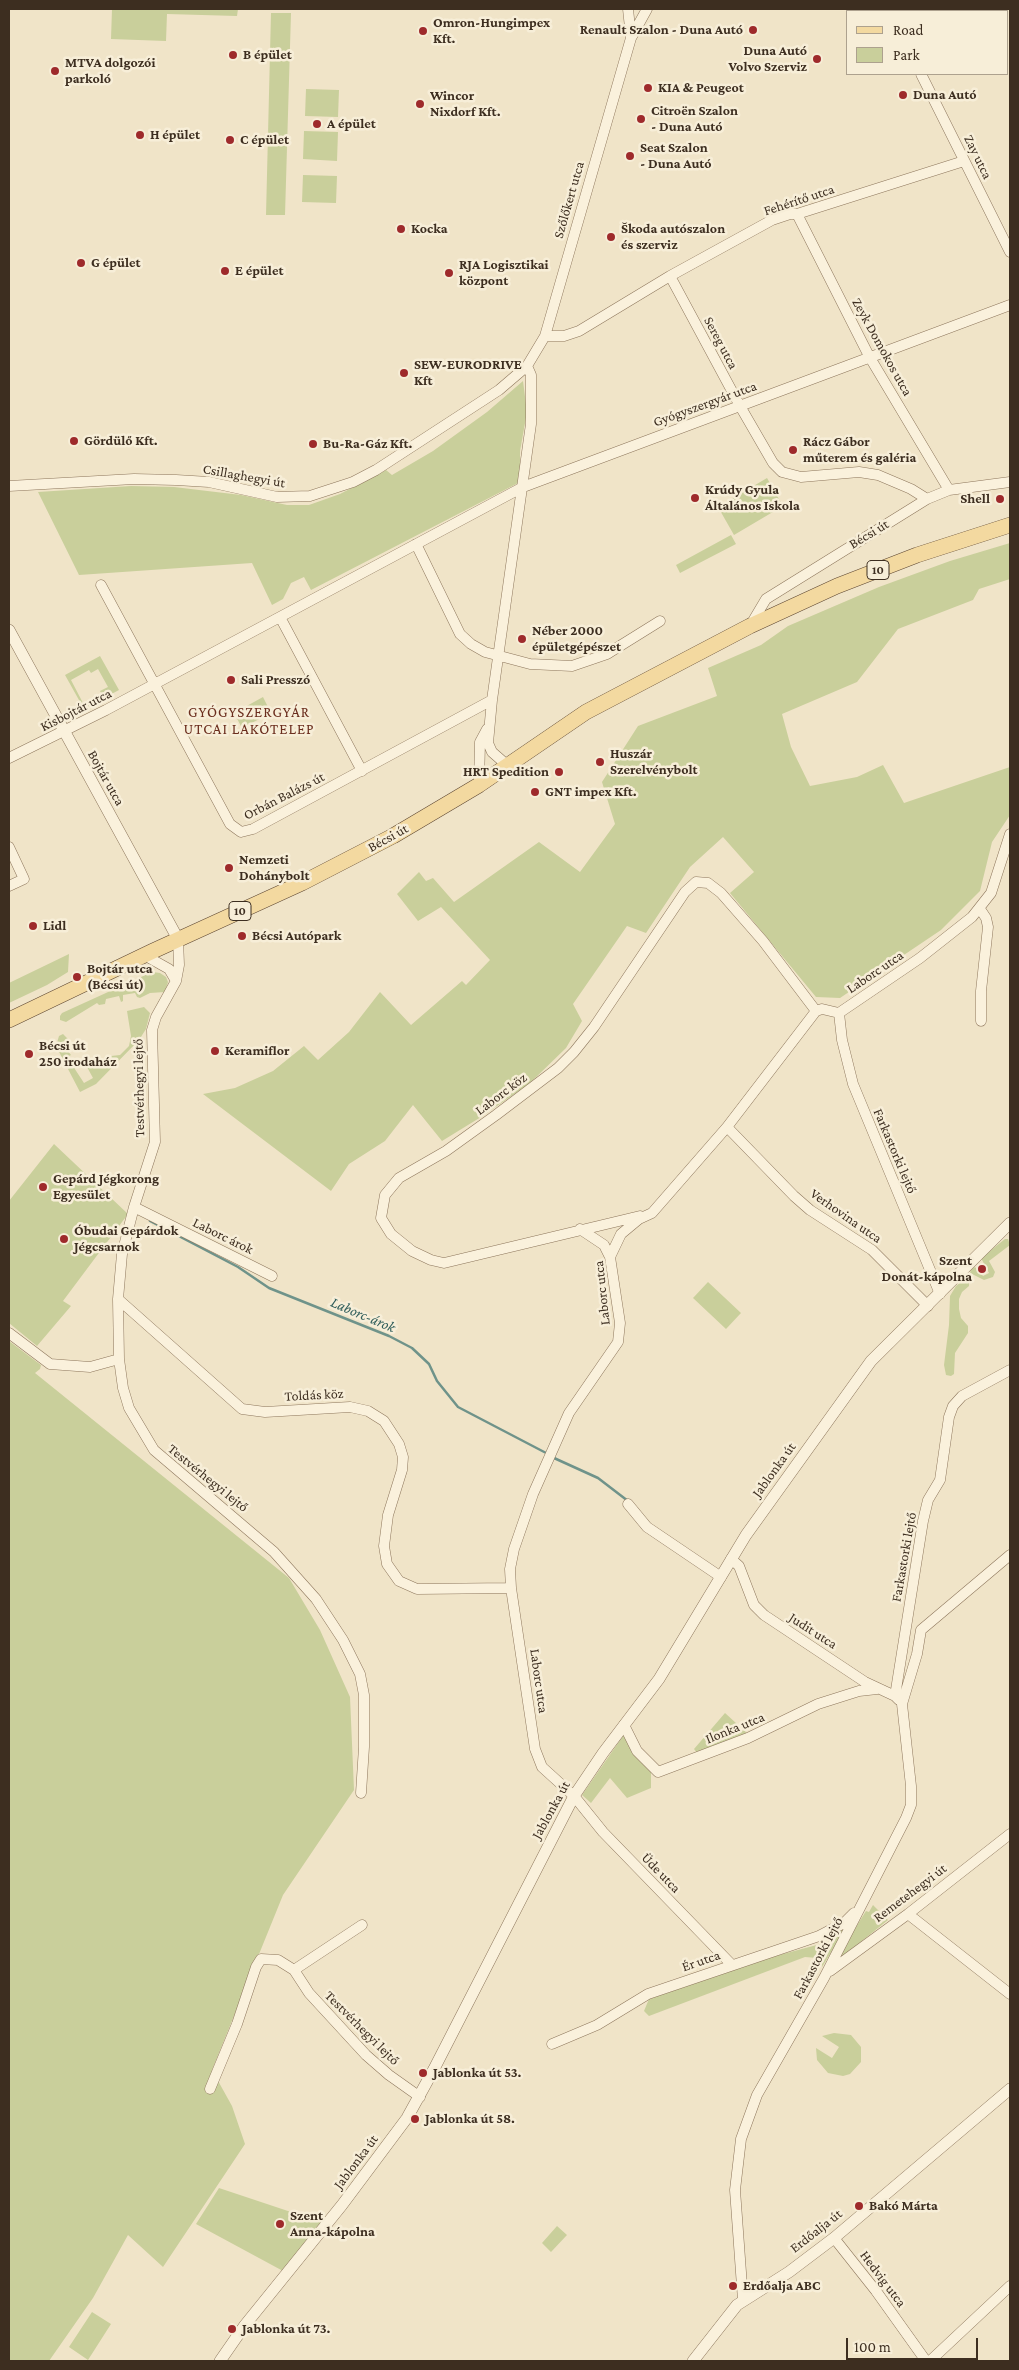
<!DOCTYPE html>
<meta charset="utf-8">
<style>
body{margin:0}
#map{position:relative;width:1019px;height:2370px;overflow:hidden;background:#f0e4c8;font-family:"Crimson Pro",serif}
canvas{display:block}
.frame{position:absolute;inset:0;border:10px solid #3d2e20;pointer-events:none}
.legend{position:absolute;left:846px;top:10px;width:162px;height:65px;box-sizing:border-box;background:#f7eed8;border:1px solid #ada18e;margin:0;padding:6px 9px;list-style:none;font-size:15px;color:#3d2e20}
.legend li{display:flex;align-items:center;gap:10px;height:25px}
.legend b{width:25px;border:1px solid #ada18e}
.scale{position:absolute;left:846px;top:2338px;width:132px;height:22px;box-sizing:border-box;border:2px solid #3d2e20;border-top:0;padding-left:6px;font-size:15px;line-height:18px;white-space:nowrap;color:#3d2e20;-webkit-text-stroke:4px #f7eed8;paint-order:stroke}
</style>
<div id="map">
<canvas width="1019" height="2370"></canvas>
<div class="frame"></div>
<ul class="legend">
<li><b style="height:6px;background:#f3d9a0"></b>Road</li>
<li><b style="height:14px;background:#c9cf9b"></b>Park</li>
</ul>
<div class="scale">100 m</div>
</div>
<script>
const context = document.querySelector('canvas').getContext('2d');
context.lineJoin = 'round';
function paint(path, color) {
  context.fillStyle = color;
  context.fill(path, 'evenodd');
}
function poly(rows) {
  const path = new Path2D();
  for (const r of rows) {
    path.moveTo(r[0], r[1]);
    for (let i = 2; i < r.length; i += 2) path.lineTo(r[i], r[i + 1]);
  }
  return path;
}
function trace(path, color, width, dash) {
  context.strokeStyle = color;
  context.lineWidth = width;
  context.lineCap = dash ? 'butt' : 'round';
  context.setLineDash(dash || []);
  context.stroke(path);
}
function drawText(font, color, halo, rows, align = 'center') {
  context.font = font + ' "Crimson Pro",serif';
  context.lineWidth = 5;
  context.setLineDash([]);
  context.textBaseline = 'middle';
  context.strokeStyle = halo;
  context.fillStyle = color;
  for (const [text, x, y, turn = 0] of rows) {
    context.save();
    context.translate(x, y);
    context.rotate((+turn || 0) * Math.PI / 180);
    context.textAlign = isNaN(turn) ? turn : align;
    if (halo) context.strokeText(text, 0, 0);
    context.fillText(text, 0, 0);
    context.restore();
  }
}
const green = poly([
 [112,9,238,9,237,16,167,14,166,41,111,39],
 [271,13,291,13,285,215,266,215],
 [306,89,339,90,338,117,305,116],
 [304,131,338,132,337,161,303,159],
 [303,175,337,176,336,203,302,202],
 [523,381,527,412,520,451,520,482,311,590,304,577,291,583,283,599,272,605,252,563,79,575,38,492,131,486,174,487,241,495,287,505,309,505,340,494,386,470,392,475,433,451,487,412],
 [767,478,783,506,734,535,718,507],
 [731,535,736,544,680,573,676,565],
 [1010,543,1010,579,979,589,973,600,898,629,857,682,782,714,791,747,810,786,857,777,883,765,904,803,1010,767,1010,815,992,842,980,891,941,930,840,998,816,997,730,893,754,872,723,837,690,867,646,933,627,926,573,1004,582,1021,566,1048,529,1084,481,1117,442,1141,413,1105,385,1141,349,1164,331,1191,203,1094,235,1088,273,1071,304,1046,318,1060,349,1032,380,992,411,1025,462,981,466,985,490,960,441,907,418,921,397,894,419,872,426,881,433,878,454,902,539,842,580,872,615,824,602,782,638,726,717,696,708,668,761,645,788,626,879,587,950,561],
 [100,656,119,690,104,698,100,691,108,687,98,669,91,673,89,670,71,680,84,705,97,697,99,701,84,709,65,675],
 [263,697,271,713,242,728,234,713],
 [69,954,68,972,47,985,9,1003,9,983],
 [152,972,160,973,166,977,168,982,165,992,150,993,140,998,137,997,135,993,123,995,123,1001,121,1002,119,996,106,999,105,1004,99,1005,97,1003,66,1022,60,1020,60,1016,62,1013],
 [144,1007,150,1013,146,1029,139,1040,96,1084,80,1092,56,1046,59,1036,63,1034,68,1039,68,1042,63,1045,71,1055,67,1057,84,1083,93,1078,87,1067,88,1064,111,1059,111,1056,120,1055,129,1046,131,1036,127,1011],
 [54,1144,128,1214,63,1301,71,1306,37,1346,9,1323,9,1201],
 [1005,1239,1008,1239,1010,1245,989,1261,995,1272,993,1277,984,1280,970,1273,971,1269,975,1267,983,1276,989,1273,981,1258],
 [965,1279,969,1281,969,1286,962,1292,959,1299,959,1309,961,1318,968,1326,968,1333,955,1353,954,1374,951,1376,946,1375,944,1365,949,1325,950,1296,956,1286],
 [708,1282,741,1313,726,1329,693,1298],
 [9,1341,41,1365,40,1369,35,1373,289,1578,320,1630,350,1697,354,1790,283,1895,212,2070,232,2106,245,2144,163,2267,128,2235,93,2298,49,2361,9,2361],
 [725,1713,748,1734,697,1753,694,1749],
 [625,1733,651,1770,651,1788,627,1798,610,1778,591,1803,582,1795],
 [873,1905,888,1920,842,1957,840,1956,842,1949,866,1911,869,1912],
 [841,1927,844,1927,845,1930,822,1967,821,1961,817,1958,805,1957,649,2016,644,2011,649,1999,768,1958,828,1942],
 [834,2033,851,2035,861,2047,861,2062,850,2074,843,2076,828,2073,817,2060,816,2048,832,2058,839,2047,822,2036],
 [219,2188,321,2222,283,2271,196,2224],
 [557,2226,567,2235,551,2252,542,2243],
 [92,2312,111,2324,88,2360,69,2347]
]);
const stream = poly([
 [150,1221,238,1267,269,1288,389,1336,412,1348,429,1364,437,1381,458,1407,548,1454],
 [554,1458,598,1478,628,1501]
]);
const minor = poly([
 [628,9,631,37],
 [888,9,890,11],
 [921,74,1010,252],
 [797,214,869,356,949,490],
 [670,276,740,406,773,463,782,472,801,477,859,472,878,475,911,489,927,499],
 [545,336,564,336,579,331,670,276,772,220,790,214,797,214,964,161],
 [9,486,134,479,176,480,209,482,277,497,310,496,353,482,376,470,499,390,527,366,545,336,631,38,647,9],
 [416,544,460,634,471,644,485,652,530,664,572,666,607,654,660,621],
 [101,585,230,824,241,832,253,829,492,700,531,424,531,375,527,366],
 [280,617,362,771],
 [750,626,766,599,927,499,949,490,1010,482],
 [492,700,488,743,492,752,508,766],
 [9,758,106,710,523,487,1010,305],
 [479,785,480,742,487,729],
 [9,847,24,879,9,886],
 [980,909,986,918,988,927,981,991,981,1021],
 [178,939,179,965,176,981,156,1017,152,1030,155,1142,134,1207,122,1254,118,1299,119,1359,123,1388,129,1408,154,1450,274,1552,316,1599,343,1640,360,1674,364,1695,364,1747,361,1793],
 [144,955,169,969,176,981],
 [839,1013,842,1040,853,1084,940,1294],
 [727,1127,794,1196,810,1210,872,1250,928,1306],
 [134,1207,272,1276],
 [640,1216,444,1263,431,1260,412,1251,391,1234,381,1218,385,1195,399,1178,446,1151,496,1115,558,1068,574,1052,594,1027,685,892,696,882,708,883,721,893,763,941,816,1011],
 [580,1229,604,1245,610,1257],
 [118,1299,242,1409,265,1412,350,1407,368,1411,384,1421,399,1444,403,1457,402,1470,388,1515,384,1546,387,1564,399,1581,417,1589,511,1588],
 [9,1333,50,1364,90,1367,119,1359],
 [628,1504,647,1527,721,1577],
 [731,1559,739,1566,754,1605,764,1615,865,1682,895,1696,899,1700],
 [895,1696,923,1521,928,1500,940,1480,949,1417,953,1406,962,1396,1010,1370],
 [624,1725,637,1751,658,1772,748,1738,818,1704,859,1691,877,1689],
 [908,1914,1010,1994],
 [732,1965,603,1832,574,1796,542,1767,535,1749,511,1588,510,1569,514,1549,533,1494,569,1413,618,1342,620,1323,610,1257,621,1234,639,1219,652,1213,727,1127,816,1011,822,1009,839,1013,920,958,972,917,991,893,1010,834],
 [294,1970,309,1993,366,2055,389,2075,420,2097],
 [830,1971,908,1914,1010,1834],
 [552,2044,597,2025,648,1994,819,1936,844,1923,854,1913],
 [210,2089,237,2024,256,1967,261,1959,278,1960,294,1970,362,1925],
 [834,2238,876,2291,926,2361],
 [743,2300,735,2190,741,2139,757,2095,824,1978,906,1818,911,1805,911,1786,902,1704,917,1654,921,1630,1010,1555],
 [930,2361,1010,2286]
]);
const tertiary = poly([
 [9,630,178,939],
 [220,2361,245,2325,342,2205,407,2118,434,2069,574,1796,603,1753,659,1679,746,1535,871,1361,1010,1223],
 [693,2361,737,2305,789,2272,834,2238,1010,2089]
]);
const primary = poly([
 [9,1020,153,951,302,883,393,836,479,785,586,712,750,626,837,586,917,555,1010,525]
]);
const markers = [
 [753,30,5,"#9e2a2b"],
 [423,31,5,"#9e2a2b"],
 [233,55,5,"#9e2a2b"],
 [817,59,5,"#9e2a2b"],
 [55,71,5,"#9e2a2b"],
 [648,88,5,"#9e2a2b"],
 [903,95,5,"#9e2a2b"],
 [420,104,5,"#9e2a2b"],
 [641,119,5,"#9e2a2b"],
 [317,124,5,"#9e2a2b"],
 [140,135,5,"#9e2a2b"],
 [230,140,5,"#9e2a2b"],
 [630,156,5,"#9e2a2b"],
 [401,229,5,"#9e2a2b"],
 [611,237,5,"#9e2a2b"],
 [81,263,5,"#9e2a2b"],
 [225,271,5,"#9e2a2b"],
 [449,273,5,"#9e2a2b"],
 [404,373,5,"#9e2a2b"],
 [74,441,5,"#9e2a2b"],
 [313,444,5,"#9e2a2b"],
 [793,450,5,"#9e2a2b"],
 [695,498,5,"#9e2a2b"],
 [1000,499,5,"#9e2a2b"],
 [522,639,5,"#9e2a2b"],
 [231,680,5,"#9e2a2b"],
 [600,762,5,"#9e2a2b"],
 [559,772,5,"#9e2a2b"],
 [535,792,5,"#9e2a2b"],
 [229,868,5,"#9e2a2b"],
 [33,926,5,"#9e2a2b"],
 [242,936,5,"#9e2a2b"],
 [77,977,5,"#9e2a2b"],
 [215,1051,5,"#9e2a2b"],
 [29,1054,5,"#9e2a2b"],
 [43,1187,5,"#9e2a2b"],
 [64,1239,5,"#9e2a2b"],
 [982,1269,5,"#9e2a2b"],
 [423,2073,5,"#9e2a2b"],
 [415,2119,5,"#9e2a2b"],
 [859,2206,5,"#9e2a2b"],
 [280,2224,5,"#9e2a2b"],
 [733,2286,5,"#9e2a2b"],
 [232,2329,5,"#9e2a2b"]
];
const shields = [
 [878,570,22],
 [240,911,22]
];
const shieldNames = [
 ["10",878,570],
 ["10",240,911]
];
const poiNames = [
 ["Omron-Hungimpex",433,23],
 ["Kft.",433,39],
 ["Renault Szalon - Duna Autó",743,30,"right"],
 ["Duna Autó",807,51,"right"],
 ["Volvo Szerviz",807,67,"right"],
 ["B épület",243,55],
 ["MTVA dolgozói",65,63],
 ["parkoló",65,79],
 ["KIA & Peugeot",658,88],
 ["Duna Autó",913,95],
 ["Wincor",430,96],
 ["Nixdorf Kft.",430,112],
 ["Citroën Szalon",651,111],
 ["- Duna Autó",651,127],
 ["A épület",327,124],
 ["H épület",150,135],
 ["C épület",240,140],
 ["Seat Szalon",640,148],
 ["- Duna Autó",640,164],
 ["Kocka",411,229],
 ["Škoda autószalon",621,229],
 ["és szerviz",621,245],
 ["G épület",91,263],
 ["RJA Logisztikai",459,265],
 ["központ",459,281],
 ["E épület",235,271],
 ["SEW-EURODRIVE",414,365],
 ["Kft",414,381],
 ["Gördülő Kft.",84,441],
 ["Rácz Gábor",803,442],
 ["műterem és galéria",803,458],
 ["Bu-Ra-Gáz Kft.",323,444],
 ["Krúdy Gyula",705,490],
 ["Általános Iskola",705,506],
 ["Shell",990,499,"right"],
 ["Néber 2000",532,631],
 ["épületgépészet",532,647],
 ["Sali Presszó",241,680],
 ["Huszár",610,754],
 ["Szerelvénybolt",610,770],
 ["HRT Spedition",549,772,"right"],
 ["GNT impex Kft.",545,792],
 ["Nemzeti",239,860],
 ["Dohánybolt",239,876],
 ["Lidl",43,926],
 ["Bécsi Autópark",252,936],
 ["Bojtár utca",87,969],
 ["(Bécsi út)",87,985],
 ["Bécsi út",39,1046],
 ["250 irodaház",39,1062],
 ["Keramiflor",225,1051],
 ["Gepárd Jégkorong",53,1179],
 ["Egyesület",53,1195],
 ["Óbudai Gepárdok",74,1231],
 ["Jégcsarnok",74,1247],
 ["Szent",972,1261,"right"],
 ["Donát-kápolna",972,1277,"right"],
 ["Jablonka út 53.",433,2073],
 ["Jablonka út 58.",425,2119],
 ["Bakó Márta",869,2206],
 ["Szent",290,2216],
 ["Anna-kápolna",290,2232],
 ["Erdőalja ABC",743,2286],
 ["Jablonka út 73.",242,2329]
];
const streetNames = [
 ["Zay utca",978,157,64],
 ["Szőlőkert utca",569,200,-74],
 ["Fehérítő utca",799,200,-18],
 ["Sereg utca",721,343,62],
 ["Zeyk Domokos utca",882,347,61],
 ["Gyógyszergyár utca",705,404,-20],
 ["Csillaghegyi út",244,476,10],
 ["Bécsi út",869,534,-31],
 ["Kisbojtár utca",76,710,-27],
 ["Bojtár utca",106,778,61],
 ["Orbán Balázs út",284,796,-27],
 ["Bécsi út",388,838,-29],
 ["Laborc utca",875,972,-34],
 ["Testvérhegyi lejtő",139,1088,-91],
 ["Laborc köz",501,1094,-37],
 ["Farkastorki lejtő",895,1151,67],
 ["Verhovina utca",846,1216,35],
 ["Laborc árok",223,1236,26],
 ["Laborc utca",602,1293,-96],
 ["Toldás köz",314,1395,-3],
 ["Jablonka út",774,1470,-54],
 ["Testvérhegyi lejtő",208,1478,39],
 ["Farkastorki lejtő",904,1557,-80],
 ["Judit utca",813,1631,33],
 ["Laborc utca",539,1681,82],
 ["Ilonka utca",735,1728,-22],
 ["Jablonka út",551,1810,-61],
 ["Üde utca",661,1873,46],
 ["Remetehegyi út",910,1893,-37],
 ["Farkastorki lejtő",818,1958,-62],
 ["Ér utca",701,1961,-19],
 ["Testvérhegyi lejtő",362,2028,45],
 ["Jablonka út",356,2162,-53],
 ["Erdőalja út",816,2231,-38],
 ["Hedvig utca",883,2279,53]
];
const neighbourhoodNames = [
 ["GYÓGYSZERGYÁR",249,712],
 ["UTCAI LAKÓTELEP",249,729]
];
const waterNames = [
 ["Laborc-árok",363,1315,23]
];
paint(green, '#c9cf9b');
trace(stream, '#6f938a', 2.5);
trace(minor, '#8d765c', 11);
trace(tertiary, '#8d765c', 12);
trace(primary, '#5b4430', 16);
trace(minor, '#faf1dc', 10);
trace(tertiary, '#faf1dc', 11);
trace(primary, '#f3d9a0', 15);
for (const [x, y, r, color] of markers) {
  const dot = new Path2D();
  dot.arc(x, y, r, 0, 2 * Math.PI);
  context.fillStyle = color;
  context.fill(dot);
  trace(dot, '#f7eed8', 2);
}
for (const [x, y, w] of shields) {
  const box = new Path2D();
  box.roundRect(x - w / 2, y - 9.5, w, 19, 4);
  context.fillStyle = '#f7eed8';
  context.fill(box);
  trace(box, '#3d2e20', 1);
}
drawText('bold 12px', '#3d2e20', null, shieldNames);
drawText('bold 14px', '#3d2e20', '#f7eed8', poiNames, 'left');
drawText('14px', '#3d2e20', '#f7eed8', streetNames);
context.letterSpacing = '1px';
drawText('15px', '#6b2e1e', '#f7eed8', neighbourhoodNames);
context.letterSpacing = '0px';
drawText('italic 15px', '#2f5d5a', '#f7eed8', waterNames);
</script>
